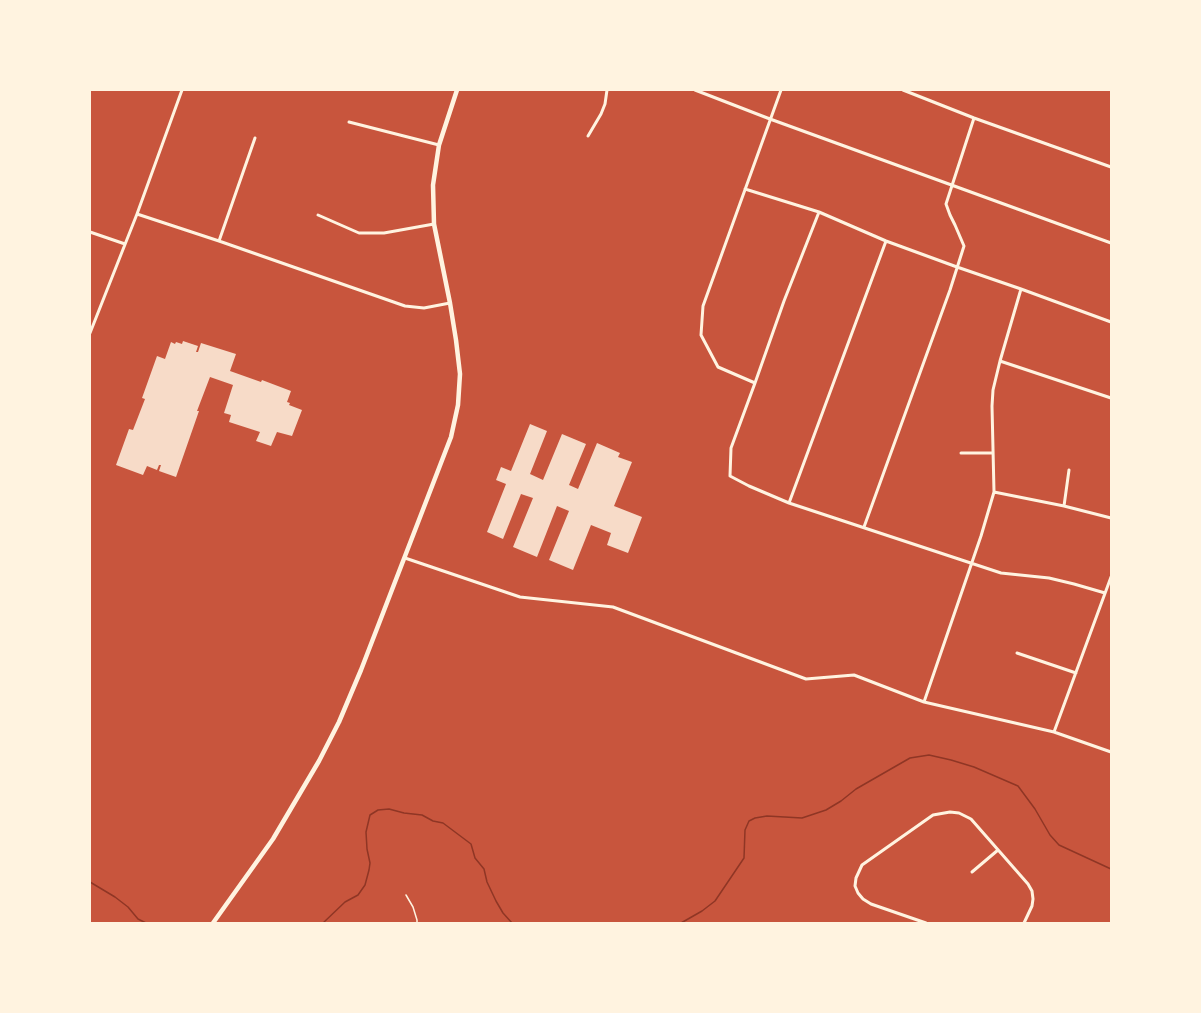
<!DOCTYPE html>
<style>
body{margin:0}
#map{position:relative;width:1201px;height:1013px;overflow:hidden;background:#c8553d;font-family:Lato,sans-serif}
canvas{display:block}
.frame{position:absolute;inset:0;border:91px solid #fff3e0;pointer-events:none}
</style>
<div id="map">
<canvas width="1201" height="1013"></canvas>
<div class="frame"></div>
</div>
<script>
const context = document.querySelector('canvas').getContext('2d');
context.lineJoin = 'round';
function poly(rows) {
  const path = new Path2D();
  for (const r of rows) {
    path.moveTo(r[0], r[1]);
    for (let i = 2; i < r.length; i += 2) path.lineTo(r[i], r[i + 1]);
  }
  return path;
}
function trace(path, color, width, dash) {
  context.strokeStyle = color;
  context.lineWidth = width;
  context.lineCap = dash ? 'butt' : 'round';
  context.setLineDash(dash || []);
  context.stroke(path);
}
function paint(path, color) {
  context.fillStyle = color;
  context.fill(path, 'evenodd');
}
const stream = poly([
 [90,882,115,897,128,907,138,919,146,923],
 [323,923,345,902,358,895,365,885,369,870,370,863,367,849,366,832,370,815,378,810,389,809,404,813,422,815,433,821,443,823,471,844,475,858,484,869,487,882,496,901,503,913,512,923],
 [681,923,702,911,715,901,744,858,745,830,749,821,755,818,767,816,802,818,826,810,841,801,856,789,910,758,929,755,951,760,974,767,1018,786,1035,809,1050,835,1059,845,1111,869]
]);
const building = poly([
 [183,341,198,346,196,352,198,352,201,343,236,354,230,371,261,382,262,380,291,391,287,402,290,403,289,405,302,410,292,436,277,432,271,446,256,441,260,432,229,422,231,415,224,413,233,385,210,377,197,411,199,411,176,477,159,471,161,465,159,465,157,470,147,466,143,475,116,465,129,429,133,430,145,399,142,398,157,356,165,359,171,342,175,344,176,342,182,344],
 [530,424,547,431,530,474,543,480,562,434,586,444,569,485,578,489,597,443,620,453,618,457,632,462,614,506,642,517,628,553,607,545,611,533,591,525,573,570,549,560,569,511,557,506,537,557,513,547,533,498,521,494,503,539,487,532,506,484,496,480,501,467,511,471]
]);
const service = poly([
 [406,895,413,907,417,920,417,923]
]);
const minor = poly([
 [695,90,770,119,1111,243],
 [903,90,974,118,1111,167],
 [349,122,439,145],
 [588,136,601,114,605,104,607,90],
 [745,189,819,212,886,241,957,267,1021,289,1111,322],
 [819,212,784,301,755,383,731,448,730,476,749,486,789,503,1001,573,1049,578,1074,584,1105,593],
 [137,214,219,241,405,306,424,308,450,303],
 [318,215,359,233,384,233,434,224],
 [90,232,125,244],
 [219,241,255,138],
 [90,333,137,214,182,90],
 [1000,361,1111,398],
 [755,383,718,367,701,335,703,306,781,90],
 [961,453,993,453],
 [994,492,1064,506,1111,518],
 [789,503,886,241],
 [1064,506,1069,470],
 [864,527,950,290,964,246,955,225,950,215,946,204,974,118],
 [405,558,520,597,613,607,806,679,854,675,924,702,1054,732,1111,752],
 [1017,653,1076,673],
 [924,702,981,536,994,492,992,406,993,390,1000,361,1021,289],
 [1054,732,1111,577],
 [972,872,998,850],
 [926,923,871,904,863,899,858,893,855,886,856,878,862,865,933,815,950,812,959,813,971,819,1028,884,1032,891,1033,899,1032,906,1024,923]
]);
const secondary = poly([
 [213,923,273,839,319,761,339,722,361,670,451,437,458,405,460,374,456,340,450,303,434,224,433,185,439,145,457,90]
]);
trace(stream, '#8f3625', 1.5);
paint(building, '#f7dbc8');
trace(service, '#fff3e0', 1.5);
trace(minor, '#fff3e0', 3);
trace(secondary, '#fff3e0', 4.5);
</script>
